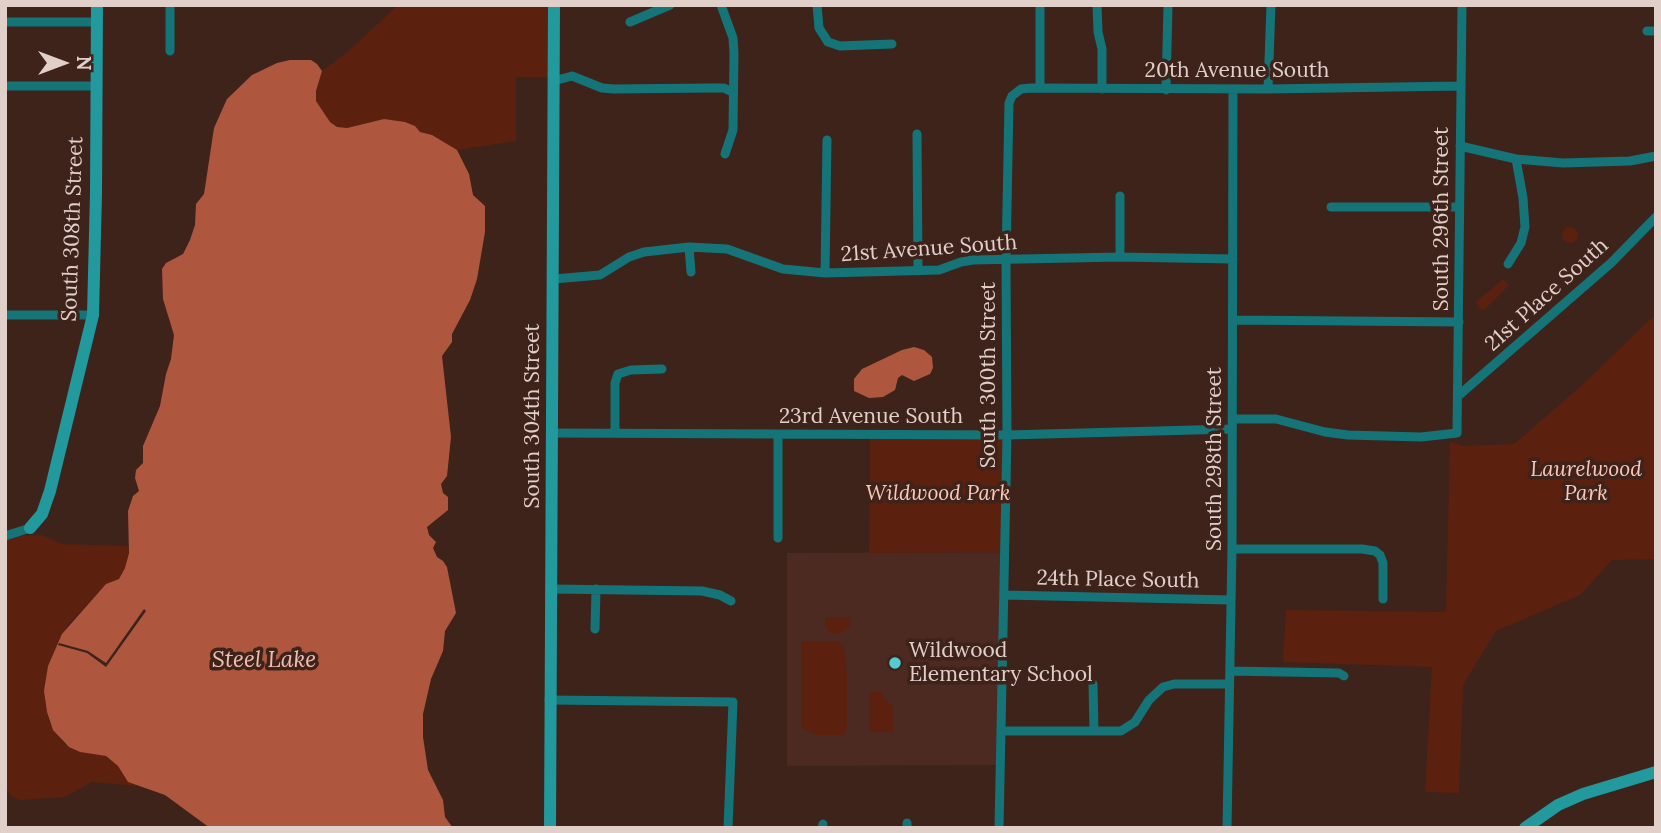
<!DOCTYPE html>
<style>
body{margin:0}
#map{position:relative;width:1661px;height:833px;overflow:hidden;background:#3e231b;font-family:Lora,serif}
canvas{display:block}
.frame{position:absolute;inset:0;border:7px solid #e1cfca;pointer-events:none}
.north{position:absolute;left:28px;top:28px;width:70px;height:70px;-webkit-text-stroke:5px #3e231b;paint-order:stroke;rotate:90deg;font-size:19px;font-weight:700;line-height:28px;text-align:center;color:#e1cfca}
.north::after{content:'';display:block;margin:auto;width:24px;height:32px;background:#e1cfca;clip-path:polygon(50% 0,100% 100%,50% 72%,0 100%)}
</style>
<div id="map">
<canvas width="1661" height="833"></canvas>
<div class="frame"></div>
<div class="north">N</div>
</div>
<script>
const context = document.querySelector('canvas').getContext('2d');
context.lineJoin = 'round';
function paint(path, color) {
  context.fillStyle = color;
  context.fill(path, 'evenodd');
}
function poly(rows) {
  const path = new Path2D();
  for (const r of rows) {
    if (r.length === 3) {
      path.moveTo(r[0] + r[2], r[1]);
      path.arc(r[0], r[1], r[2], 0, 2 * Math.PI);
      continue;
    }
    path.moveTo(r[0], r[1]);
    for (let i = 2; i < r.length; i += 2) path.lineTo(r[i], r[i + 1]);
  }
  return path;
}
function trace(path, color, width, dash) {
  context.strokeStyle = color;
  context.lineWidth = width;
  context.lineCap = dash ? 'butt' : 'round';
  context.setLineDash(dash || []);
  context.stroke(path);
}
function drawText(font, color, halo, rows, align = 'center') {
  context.font = font + ' Lora,serif';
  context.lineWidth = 7;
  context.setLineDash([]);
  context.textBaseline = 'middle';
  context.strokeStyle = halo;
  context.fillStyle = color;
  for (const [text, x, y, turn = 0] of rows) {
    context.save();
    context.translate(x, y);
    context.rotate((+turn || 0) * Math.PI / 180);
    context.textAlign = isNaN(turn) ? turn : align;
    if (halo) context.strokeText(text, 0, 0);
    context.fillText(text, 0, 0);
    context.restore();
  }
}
const built = poly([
 [1004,552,1000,765,787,766,787,553]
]);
const green = poly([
 [398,5,548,5,549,77,516,77,516,141,457,150,432,135,420,132,415,126,405,122,384,119,347,128,337,127,330,122,316,101,316,91,322,71,351,49],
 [1570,235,8],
 [1503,279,1509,285,1484,310,1479,308,1476,302],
 [1656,314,1656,559,1612,560,1580,595,1496,631,1463,685,1459,793,1425,792,1432,667,1283,662,1286,610,1446,612,1450,442,1463,446,1514,444,1580,387],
 [870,435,1007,435,1004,552,869,553],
 [42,535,62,544,128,546,129,553,125,568,119,579,106,584,68,625,48,666,45,699,49,722,64,743,80,752,105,756,118,766,128,782,138,786,92,782,65,797,20,800,11,796,5,786,5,536],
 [825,617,850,617,850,626,842,633,831,633,825,627],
 [801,641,836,641,844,646,847,674,847,730,843,735,816,735,801,727],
 [869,692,882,692,882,695,893,707,893,732,869,732]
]);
const water = poly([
 [290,60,311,60,317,64,322,71,316,91,316,101,330,122,337,127,347,128,384,119,405,122,415,126,420,132,432,135,457,150,469,174,473,195,485,206,485,232,477,279,470,300,452,334,452,342,442,356,451,437,447,476,441,484,443,493,448,497,448,510,427,527,429,535,436,542,433,548,437,557,443,561,447,567,456,613,445,631,443,651,431,679,423,714,423,737,428,770,443,800,445,817,453,828,210,828,165,795,128,782,118,766,106,756,80,752,69,747,53,730,47,712,44,691,48,666,62,634,106,584,119,579,125,568,129,553,128,511,133,496,139,491,135,478,136,470,143,463,143,446,160,406,166,374,171,359,174,335,163,299,162,269,166,263,183,254,190,240,195,225,196,204,204,194,206,181,214,128,227,99,252,75,277,63],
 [914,347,924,350,932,357,933,368,930,374,914,381,902,375,898,378,895,390,883,397,869,398,854,391,854,379,862,369,902,350]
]);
const pier = poly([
 [144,609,146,611,106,667,87,653,58,645,59,643,88,651,106,663]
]);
const street = poly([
 [721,5,733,38,734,53,733,130,725,154],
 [817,5,819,28,828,42,840,46,892,44],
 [1040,5,1040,88],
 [1097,5,1098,32,1102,49,1102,89],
 [5,22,97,22],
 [630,22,670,5],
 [1647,31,1656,31],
 [170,51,170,5],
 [554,81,572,76,602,88,614,89,711,88,724,88,732,92],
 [5,86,95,86],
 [1268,89,1271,5],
 [1166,90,1168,5],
 [917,134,918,271],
 [1460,146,1516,159,1563,163,1630,161,1656,156],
 [1120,196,1120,257],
 [1331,207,1459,207],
 [689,247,691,272],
 [1508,264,1521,243,1525,227,1523,198,1516,159],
 [825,273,827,140],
 [554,279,600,275,629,257,644,252,689,247,727,249,783,269,825,273,939,270,961,262,973,260,1120,257,1233,259],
 [5,315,93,315],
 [1234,320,1459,322],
 [1458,396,1611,263,1656,217],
 [1232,419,1276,419,1325,432,1348,435,1421,437,1457,433,1462,5],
 [551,433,1007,435,1232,429],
 [615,433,615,383,618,374,631,370,662,369],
 [5,536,30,528],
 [778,538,778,434],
 [1232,549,1362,549,1375,551,1380,555,1383,563,1383,599],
 [551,589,702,591,720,595,731,601],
 [1004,595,1231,600],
 [595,629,596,589],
 [1230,671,1339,673,1344,676],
 [1093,684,1094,731],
 [549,700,733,702,728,828],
 [1001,731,1121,731,1135,722,1149,700,1163,687,1174,684,1229,684],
 [907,823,907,828],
 [822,828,823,824],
 [999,828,1007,435,1006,260,1009,103,1012,96,1021,89,1030,88,1268,89,1460,86],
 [1227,828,1232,549,1233,89]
]);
const secondary = poly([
 [30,528,42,514,50,491,93,315,96,193,97,5],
 [550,828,554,5],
 [1525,828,1558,805,1583,794,1656,772]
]);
const markers = [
 [895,663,7,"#51ccd1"]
];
const streetNames = [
 ["20th Avenue South",1237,71],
 ["South 296th Street",1442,219,-90],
 ["South 308th Street",73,229,-88],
 ["21st Avenue South",929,249,-4],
 ["21st Place South",1547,295,-42],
 ["South 300th Street",989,375,-90],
 ["South 304th Street",533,416,-90],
 ["23rd Avenue South",871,417],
 ["South 298th Street",1215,459,-90],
 ["24th Place South",1118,580,1]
];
const parkNames = [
 ["Laurelwood",1586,470],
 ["Park",1586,494],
 ["Wildwood Park",938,494]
];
const poiNames = [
 ["Wildwood",909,651],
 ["Elementary School",909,675]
];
const waterNames = [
 ["Steel Lake",264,660]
];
paint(built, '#4c2a21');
paint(green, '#5c200e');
paint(water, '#af573e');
paint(pier, '#3e231b');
trace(street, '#157477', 9);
trace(secondary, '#22999d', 12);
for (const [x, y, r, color] of markers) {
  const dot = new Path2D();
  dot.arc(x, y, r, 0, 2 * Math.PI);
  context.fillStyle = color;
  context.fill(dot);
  trace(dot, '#3e231b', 2.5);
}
drawText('21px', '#e1cfca', '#3e231b', streetNames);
drawText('italic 21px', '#fac8ba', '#3e231b', parkNames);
drawText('21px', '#e1cfca', '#3e231b', poiNames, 'left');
drawText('italic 23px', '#f0beb0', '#3e231b', waterNames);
</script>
